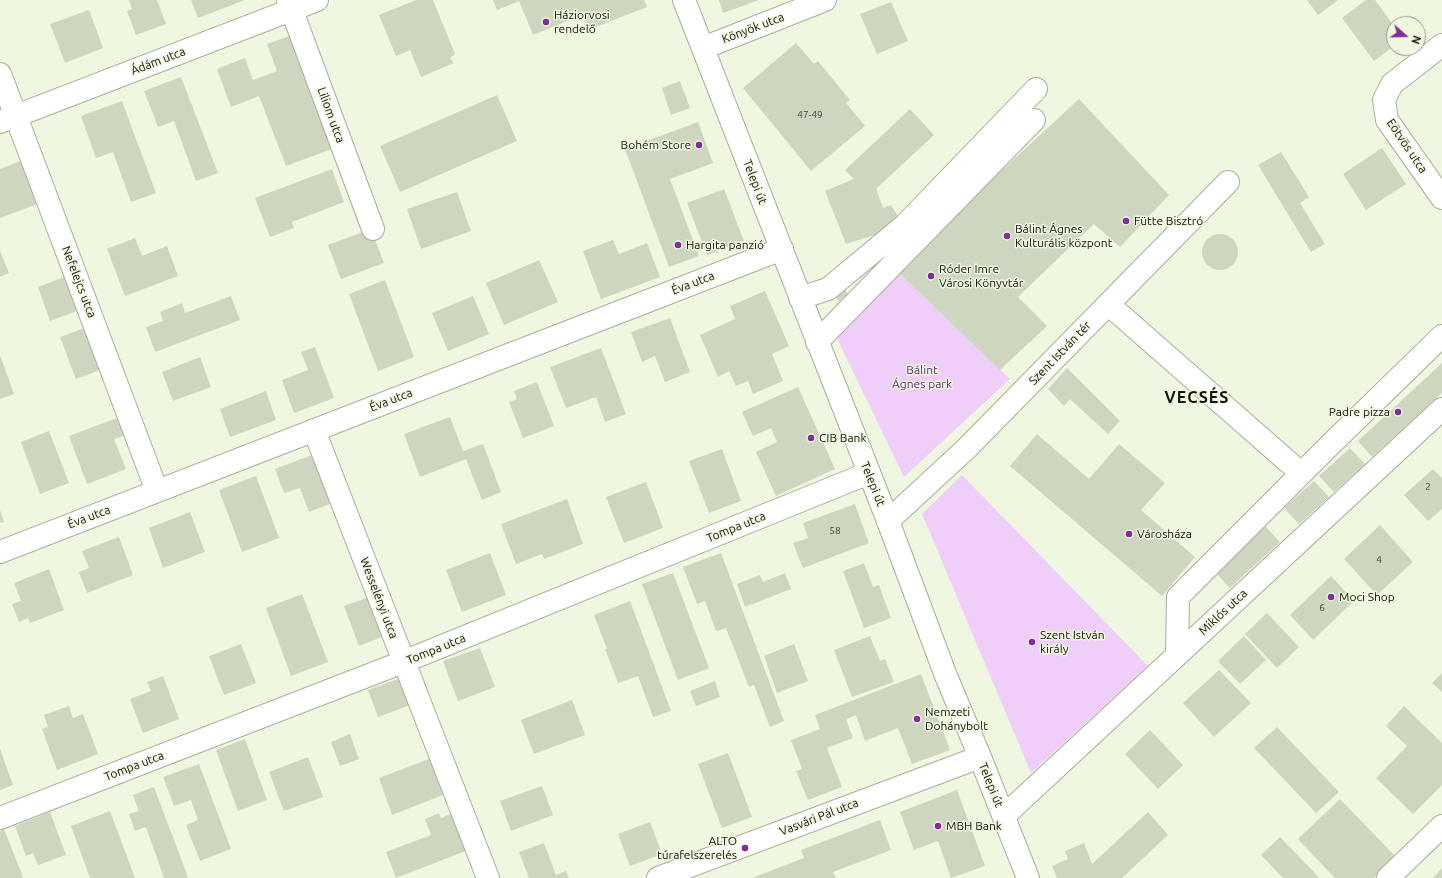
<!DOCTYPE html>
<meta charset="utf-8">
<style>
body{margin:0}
#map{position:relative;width:1442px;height:878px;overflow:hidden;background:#f0f7e1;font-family:Ubuntu,sans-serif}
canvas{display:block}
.north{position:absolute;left:1386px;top:16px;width:40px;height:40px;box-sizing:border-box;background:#f0f7e1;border:1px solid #979c8c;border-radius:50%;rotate:110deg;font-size:11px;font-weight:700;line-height:16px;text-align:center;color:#12140d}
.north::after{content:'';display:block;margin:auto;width:14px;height:18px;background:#832d9c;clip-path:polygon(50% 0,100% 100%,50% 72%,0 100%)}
</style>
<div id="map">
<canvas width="1442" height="878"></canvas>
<div class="north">N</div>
</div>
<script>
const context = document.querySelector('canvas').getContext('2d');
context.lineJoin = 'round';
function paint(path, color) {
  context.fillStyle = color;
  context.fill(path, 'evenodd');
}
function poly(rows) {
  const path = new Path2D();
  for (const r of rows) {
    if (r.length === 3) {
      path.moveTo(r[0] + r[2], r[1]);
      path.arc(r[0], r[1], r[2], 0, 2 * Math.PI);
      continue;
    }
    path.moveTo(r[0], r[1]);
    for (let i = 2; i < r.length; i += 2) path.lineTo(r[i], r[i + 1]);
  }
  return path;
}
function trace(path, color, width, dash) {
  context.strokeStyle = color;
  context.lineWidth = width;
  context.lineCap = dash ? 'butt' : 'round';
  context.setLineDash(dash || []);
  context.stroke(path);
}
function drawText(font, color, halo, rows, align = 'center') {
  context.font = font + ' Ubuntu,sans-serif';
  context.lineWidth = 3;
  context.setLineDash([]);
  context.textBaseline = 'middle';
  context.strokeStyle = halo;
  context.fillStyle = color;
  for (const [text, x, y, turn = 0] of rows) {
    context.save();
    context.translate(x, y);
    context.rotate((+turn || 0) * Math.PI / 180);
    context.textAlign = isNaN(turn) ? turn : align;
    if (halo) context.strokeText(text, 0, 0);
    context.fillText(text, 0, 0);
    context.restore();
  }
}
const green = poly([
 [895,269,1010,379,904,477,828,320],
 [962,475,1148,666,1031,773,922,514]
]);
const building = poly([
 [129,0,157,0,166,24,136,35,127,11,132,9],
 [191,0,245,0,198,18],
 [416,0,433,0,455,54,450,58,454,63,421,77,410,50,396,56,379,15],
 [493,0,644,0,647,7,588,30,582,15,533,35,519,1,497,10],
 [719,0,759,0,723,13],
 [1307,0,1338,0,1318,15],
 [1366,0,1375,0,1394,26,1394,46,1374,61,1342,18],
 [891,2,908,41,877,54,860,14],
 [89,10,103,48,65,63,50,24],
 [298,33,340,146,286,166,259,96,231,107,217,69,245,58,253,80,277,71,267,44],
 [796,43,814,64,818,61,850,100,846,103,865,126,811,171,743,88],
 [181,77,218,173,196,181,174,121,158,127,144,91],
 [680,81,690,108,671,115,662,88],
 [497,95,517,141,400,192,380,146],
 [1079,99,1169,195,1120,247,1094,224,1018,297,1047,326,1000,370,895,269],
 [122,101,156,193,131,202,113,152,96,158,81,116],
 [910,109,934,135,876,189,883,208,891,205,904,226,846,244,825,191,854,179,845,170],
 [698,122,713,163,670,179,699,256,669,267,625,149],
 [1382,148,1406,184,1366,210,1343,174],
 [1281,152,1309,197,1300,203,1325,244,1311,252,1258,165],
 [26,159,43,202,0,218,0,169],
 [332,169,344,202,292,222,294,228,270,237,255,198],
 [724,189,744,241,707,255,687,203],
 [457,192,471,231,421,249,407,209],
 [371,229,384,263,341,279,328,245],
 [1220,252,18],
 [135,238,142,256,167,246,178,276,125,296,107,249],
 [613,240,619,254,647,243,660,277,601,299,583,251],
 [0,251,9,273,0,277],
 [539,260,558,302,504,325,486,283],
 [72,274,85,308,50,321,38,287],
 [385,280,414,357,378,371,349,294],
 [844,288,848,294,839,301,834,295],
 [765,291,789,346,772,354,783,381,753,394,748,381,736,386,729,371,718,377,700,335,735,319,730,306],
 [231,296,240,320,155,352,146,327,163,321,160,312,182,303,185,313],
 [473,296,489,334,448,351,432,313],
 [670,318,690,372,665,382,655,356,642,362,631,332],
 [87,327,103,369,76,379,60,337],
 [315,347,334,398,294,413,282,380,308,370,301,352],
 [601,348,626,414,605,422,596,397,566,408,550,367],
 [0,355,14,394,0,399],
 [200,357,211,387,173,401,162,372],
 [1442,363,1442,393,1372,457,1358,441],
 [1067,368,1120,421,1108,434,1070,399,1064,406,1048,389],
 [537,382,554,426,523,438,509,402,517,399,514,391],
 [798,387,835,469,776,496,756,452,777,442,771,428,753,436,742,412],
 [266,391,276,420,230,437,220,409],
 [125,415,132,433,114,439,126,469,87,484,69,436],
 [450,417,463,451,483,444,501,492,482,500,466,459,420,477,404,434],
 [49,431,69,483,40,494,21,442],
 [1037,434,1089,479,1119,444,1165,483,1141,510,1195,557,1162,596,1010,466],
 [1350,448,1365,464,1334,492,1319,476],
 [722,449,741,501,709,513,689,461],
 [317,453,335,502,309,512,300,488,284,493,275,469],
 [1433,469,1442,478,1442,509,1428,521,1404,495],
 [256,476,279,538,242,552,219,490],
 [1314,481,1329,497,1299,524,1284,508],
 [646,482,663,528,624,543,606,497],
 [567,499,583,544,544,559,542,554,516,564,501,524],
 [855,504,869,543,803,568,793,543,808,538,803,523],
 [0,510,4,522,0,523],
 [190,512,205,552,163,568,149,528],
 [1380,525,1413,562,1377,595,1344,559],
 [1265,526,1280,542,1230,588,1215,572],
 [119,537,133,575,87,593,79,572,89,568,82,551],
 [490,553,506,595,462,612,446,570],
 [721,553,784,721,770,727,754,685,749,687,726,628,716,631,705,601,697,604,683,567],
 [864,563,873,587,879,585,891,618,864,628,843,571],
 [49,569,64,610,30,623,28,618,19,622,12,604,21,601,14,583],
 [673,573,709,668,678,680,642,584],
 [785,573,791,589,745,607,737,584,760,575,763,582],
 [1331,576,1354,601,1313,640,1290,615],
 [302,594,328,662,291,676,266,608],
 [372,596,387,635,359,646,344,606],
 [630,601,671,711,653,717,638,676,618,683,605,649,607,649,594,615],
 [1267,613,1299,647,1277,668,1245,634],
 [870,636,880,661,885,659,894,682,852,697,834,650],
 [1244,636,1266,660,1240,684,1218,661],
 [241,644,256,683,224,695,209,656],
 [794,644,808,681,777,693,764,656],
 [480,648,495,687,458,701,443,661],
 [1219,670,1251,703,1214,737,1183,703],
 [1442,673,1442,692,1432,683],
 [921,674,950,750,912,764,898,728,865,741,856,715,846,719,853,738,827,748,842,787,808,800,796,771,802,769,791,740,820,729,815,715],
 [163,676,179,719,143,733,130,699,151,691,147,682],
 [403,677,413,704,378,717,368,690],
 [715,681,720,697,696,706,690,691],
 [572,700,585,735,534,754,521,720],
 [69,706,73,718,83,714,98,754,57,770,42,729,48,727,44,715],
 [1404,706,1442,743,1442,785,1413,814,1376,778,1407,746,1386,726],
 [1277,727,1339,792,1316,813,1254,748],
 [1150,730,1183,765,1158,789,1125,754],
 [350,734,359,759,340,766,331,742],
 [245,739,267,800,238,811,216,750],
 [0,749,13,785,0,790],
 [728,753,752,817,722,828,698,764],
 [308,757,323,797,284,811,269,772],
 [434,757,448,793,392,815,379,778],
 [199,764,231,849,200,861,186,825,198,820,191,800,174,806,163,777],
 [542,786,553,815,511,831,500,801],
 [154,787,188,877,186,878,164,878,146,827,135,831,129,814,139,811,133,795],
 [957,790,985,866,951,878,938,841,914,850,900,812],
 [1340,799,1396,857,1374,878,1335,878,1298,839],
 [110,811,135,878,90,878,71,826],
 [457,811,471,849,396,878,386,852,431,835,425,819,439,813,441,818],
 [50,812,66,855,38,865,33,853,26,856,15,826],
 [1148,812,1168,835,1122,878,1057,878,1052,866,1068,859,1065,851,1084,843,1092,864],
 [880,820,891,850,833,872,836,878,752,878,804,858,801,850],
 [650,822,662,854,630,866,618,834],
 [4,829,21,872,23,878,0,878,0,831],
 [1280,837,1314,872,1319,878,1283,878,1261,855],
 [544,843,556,875,566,871,569,878,529,878,519,852],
 [1442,868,1442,878,1433,878]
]);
const minor = poly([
 [288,0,373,229],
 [1442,45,1392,84,1384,100,1387,120,1442,198],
 [703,48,825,0],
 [0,74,157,491],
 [0,122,317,0],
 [800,298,828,289,904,226,1036,89],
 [1108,304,1301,473],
 [817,342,1034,120],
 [314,430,488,878],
 [888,521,967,448,1228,182],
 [0,552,782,249],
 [1177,655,1178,597,1332,443,1442,336],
 [1004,816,1442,409],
 [0,818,403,662,869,473],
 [658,878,980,757],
 [1388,878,1442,826]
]);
const major = poly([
 [684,0,888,521,946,676,980,757,1028,878]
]);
const markers = [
 [546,22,4,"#832d9c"],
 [699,145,4,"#832d9c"],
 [1126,221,4,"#832d9c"],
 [1007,236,4,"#832d9c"],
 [678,245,4,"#832d9c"],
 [931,276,4,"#832d9c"],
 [1398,412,4,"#832d9c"],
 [811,438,4,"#832d9c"],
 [1129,534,4,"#832d9c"],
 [1331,597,4,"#832d9c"],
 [1032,642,4,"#832d9c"],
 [917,719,4,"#832d9c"],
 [938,826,4,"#832d9c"],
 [745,848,4,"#832d9c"]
];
const numberNames = [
 ["47-49",810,115],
 ["2",1428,487],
 ["58",835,531],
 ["4",1379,560],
 ["6",1322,608]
];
const poiNames = [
 ["Háziorvosi",554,15],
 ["rendelő",554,29],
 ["Bohém Store",691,145,"right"],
 ["Fütte Bisztró",1134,221],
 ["Bálint Ágnes",1015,229],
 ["Kulturális központ",1015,243],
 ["Hargita panzió",686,245],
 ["Róder Imre",939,269],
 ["Városi Könyvtár",939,283],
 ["Padre pizza",1390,412,"right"],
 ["CIB Bank",819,438],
 ["Városháza",1137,534],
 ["Moci Shop",1339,597],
 ["Szent István",1040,635],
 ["király",1040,649],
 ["Nemzeti",925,712],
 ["Dohánybolt",925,726],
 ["MBH Bank",946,826],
 ["ALTO",737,841,"right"],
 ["túrafelszerelés",737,855,"right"]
];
const streetNames = [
 ["Könyök utca",753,28,-21],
 ["Ádám utca",158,61,-21],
 ["Liliom utca",331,115,70],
 ["Eötvös utca",1407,146,56],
 ["Telepi út",755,182,69],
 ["Nefelejcs utca",79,282,69],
 ["Éva utca",693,283,-21],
 ["Szent István tér",1060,353,-46],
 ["Éva utca",391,400,-21],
 ["Telepi út",873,484,68],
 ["Éva utca",89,517,-21],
 ["Tompa utca",736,527,-22],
 ["Wesselényi utca",379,598,69],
 ["Miklós utca",1223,612,-43],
 ["Tompa utca",436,649,-22],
 ["Tompa utca",134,766,-21],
 ["Telepi út",991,785,68],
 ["Vasvári Pál utca",819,817,-21]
];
const parkNames = [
 ["Bálint",922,370],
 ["Ágnes park",922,384]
];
const districtNames = [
 ["VECSÉS",1197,398]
];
paint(green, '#efcefa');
paint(building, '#cfd6c0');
trace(minor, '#a7ae99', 24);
trace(major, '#a7ae99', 24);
trace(minor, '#fff', 22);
trace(major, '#fff', 22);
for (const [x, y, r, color] of markers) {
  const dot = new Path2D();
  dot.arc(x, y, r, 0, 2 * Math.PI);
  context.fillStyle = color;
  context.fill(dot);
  trace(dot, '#f0f7e1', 1.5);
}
drawText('10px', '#41443a', null, numberNames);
drawText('12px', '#12140d', '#f0f7e1', poiNames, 'left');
drawText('12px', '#12140d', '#f0f7e1', streetNames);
drawText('12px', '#622e72', '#f0f7e1', parkNames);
context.letterSpacing = '1px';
drawText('bold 16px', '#12140d', '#f0f7e1', districtNames);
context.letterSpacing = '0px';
</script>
